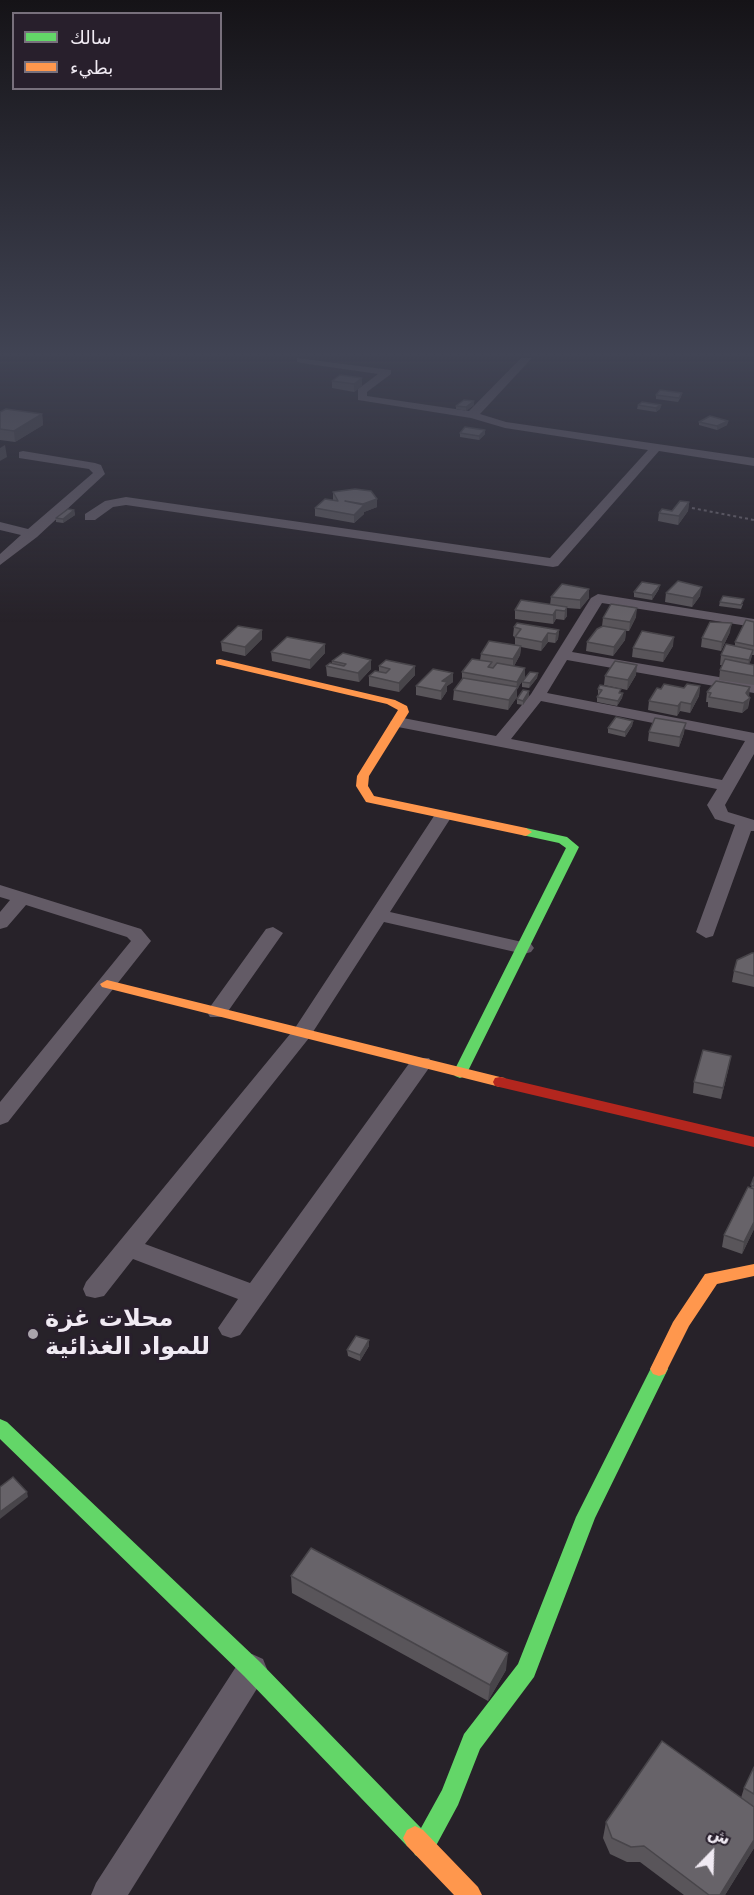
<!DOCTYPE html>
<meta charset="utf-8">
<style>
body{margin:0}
#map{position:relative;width:754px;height:1895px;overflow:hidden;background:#272229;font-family:"DejaVu Sans","Noto Sans Arabic",sans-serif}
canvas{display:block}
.legend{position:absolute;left:12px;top:12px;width:210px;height:78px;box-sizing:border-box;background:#281f2c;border:2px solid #78707c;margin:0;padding:8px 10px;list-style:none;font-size:18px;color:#f0eaf3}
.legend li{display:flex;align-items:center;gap:12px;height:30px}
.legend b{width:30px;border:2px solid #78707c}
.north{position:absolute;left:682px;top:1823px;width:60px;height:60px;-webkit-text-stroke:4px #281f2c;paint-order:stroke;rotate:23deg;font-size:16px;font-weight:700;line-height:24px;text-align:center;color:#f0eaf3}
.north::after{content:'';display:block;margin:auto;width:21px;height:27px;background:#f0eaf3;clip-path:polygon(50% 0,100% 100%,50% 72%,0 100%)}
</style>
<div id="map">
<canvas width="754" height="1895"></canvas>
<ul class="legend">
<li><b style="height:8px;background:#63d668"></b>سالك</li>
<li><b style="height:8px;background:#ff974d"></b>بطيء</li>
</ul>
<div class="north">ش</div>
</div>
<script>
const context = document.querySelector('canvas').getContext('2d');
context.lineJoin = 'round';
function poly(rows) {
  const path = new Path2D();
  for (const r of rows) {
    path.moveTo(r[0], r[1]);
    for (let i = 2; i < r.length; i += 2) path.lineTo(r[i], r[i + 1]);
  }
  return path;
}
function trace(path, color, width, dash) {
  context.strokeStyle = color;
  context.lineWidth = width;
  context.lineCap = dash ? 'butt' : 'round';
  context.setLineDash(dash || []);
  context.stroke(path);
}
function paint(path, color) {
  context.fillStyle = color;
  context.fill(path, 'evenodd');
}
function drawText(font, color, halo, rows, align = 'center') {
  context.font = font + ' "DejaVu Sans","Noto Sans Arabic",sans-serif';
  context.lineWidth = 6;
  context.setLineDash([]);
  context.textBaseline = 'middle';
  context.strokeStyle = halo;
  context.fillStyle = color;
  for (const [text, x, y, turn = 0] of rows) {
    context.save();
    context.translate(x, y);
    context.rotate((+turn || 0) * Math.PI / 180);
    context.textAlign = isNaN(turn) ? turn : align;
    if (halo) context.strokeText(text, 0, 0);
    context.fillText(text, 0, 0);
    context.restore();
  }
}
const path = poly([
 [692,508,754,520]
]);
const street = poly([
 [297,358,391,370,391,374,367,392,367,396,469,411,521,358,532,358,480,414,506,422,754,458,754,466,659,451,558,566,553,567,126,505,113,507,95,520,85,520,85,514,105,501,126,497,550,558,648,450,505,428,471,418,358,400,358,389,378,374,301,363,297,362,297,358],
 [23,451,95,463,101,465,105,474,37,537,0,565,0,554,21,535,0,530,0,522,28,529,93,473,89,469,19,458,19,452,23,451],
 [598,594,754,619,754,627,602,603,572,652,754,683,754,693,567,660,547,693,754,733,754,754,725,805,728,812,754,820,754,831,751,831,713,936,706,938,696,932,735,825,715,819,707,805,717,789,398,727,390,722,398,717,496,736,531,694,591,598,598,594],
 [541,701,745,741,722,780,511,739,541,701],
 [443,811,452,816,390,912,531,944,534,948,531,952,524,954,384,922,309,1038,145,1244,250,1283,413,1058,429,1058,432,1063,429,1068,240,1335,231,1338,222,1335,218,1328,238,1299,133,1259,104,1296,95,1298,86,1296,83,1289,86,1282,295,1028,434,816,443,811],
 [0,885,141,929,151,941,8,1122,0,1125,0,1102,131,941,127,937,26,905,7,927,0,929,0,912,10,900,0,897,0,885],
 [273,927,283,933,224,1017,210,1017,207,1012,210,1007,266,929,273,927],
 [252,1654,263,1659,267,1669,263,1679,128,1895,91,1895,96,1883,241,1659,252,1654]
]);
const fast = poly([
 [526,828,567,837,579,847,467,1073,465,1076,460,1078,455,1076,453,1073,566,848,559,843,522,835,520,832,522,829,526,828],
 [659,1362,665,1364,668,1369,595,1518,534,1677,480,1749,458,1805,431,1855,423,1859,415,1855,412,1848,407,1846,244,1676,0,1439,0,1419,7,1422,260,1662,421,1828,442,1790,464,1734,518,1664,576,1517,653,1364,659,1362]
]);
const slow = poly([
 [220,659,395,700,407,706,409,712,369,776,368,786,374,796,526,828,532,832,526,836,366,802,356,786,357,776,398,710,387,704,216,664,216,660,220,659],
 [107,980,500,1077,505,1078,507,1082,505,1086,500,1087,102,987,100,984,107,980],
 [754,1264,754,1276,717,1284,689,1326,665,1374,659,1376,653,1374,650,1369,673,1322,705,1274,754,1264],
 [415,1826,423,1830,478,1887,482,1895,454,1895,407,1846,403,1838,407,1830,415,1826]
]);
const jam = poly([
 [500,1077,754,1137,754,1147,495,1086,493,1082,495,1078,500,1077]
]);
const wall = poly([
 [362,378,362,386,354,392,332,388,332,381],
 [682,393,681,397,678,402,656,399,656,395],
 [474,401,474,405,466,411,456,409,456,406],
 [638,405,661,405,660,409,656,412,637,409],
 [0,412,42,414,43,425,15,442,0,440],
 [728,421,727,425,717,430,699,425,699,422],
 [460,433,485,434,479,440,460,437],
 [333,492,377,507,364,512,364,514,354,523,315,516,315,508,333,500],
 [689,502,688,511,678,525,658,521,659,513,672,511],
 [74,510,75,515,63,523,56,522,56,518],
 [589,589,589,598,580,609,567,608,567,616,564,620,556,619,553,624,515,619,515,610,550,605,551,597],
 [659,589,652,600,634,597,634,592],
 [666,593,700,596,692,607,665,602],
 [720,602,743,604,741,609,719,606],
 [636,617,629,631,626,631,625,640,613,656,586,651,587,642,602,626,603,618],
 [754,622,754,655,752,655,749,664,754,665,754,685,719,680,720,670,723,665,720,665,721,655,735,646,735,642],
 [514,627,559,630,558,639,555,643,548,642,541,651,521,647,520,655,514,666,525,668,525,677,517,689,517,697,508,710,453,700,454,690,462,679,462,672,480,660,481,654,515,645,515,637,513,636],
 [262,630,262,639,245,656,222,651,221,642],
 [730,632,721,651,701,647,702,638],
 [673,646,663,662,632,657,633,648],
 [271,652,325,653,310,669,272,661],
 [371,660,371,669,359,682,327,676,326,666,332,663,332,661],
 [379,666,415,666,415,675,399,692,369,686,369,676,379,672],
 [538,673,537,678,529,688,522,687,522,682],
 [636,675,627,690,604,685,605,676],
 [453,682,447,686,447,691,441,700,416,695,416,686],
 [700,686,699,696,690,713,680,711,677,716,648,710,649,701,661,689],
 [598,689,623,693,622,698,617,706,597,702,597,697,599,694,598,694],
 [707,692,749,697,750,698,748,708,742,713,708,707,708,702,706,702],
 [529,696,523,705,517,704,517,699],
 [633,721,632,726,625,737,608,733,608,728],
 [649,732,684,733,679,747,648,741],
 [754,953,754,987,732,982,734,971],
 [729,1066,721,1099,693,1093,694,1082],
 [754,1177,754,1229,742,1254,722,1247,724,1235,751,1188],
 [369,1340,369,1346,360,1361,348,1356,347,1350],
 [291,1576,506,1670,488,1701,292,1593],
 [754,1767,754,1848,725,1895,684,1895,640,1862,627,1862,610,1854,603,1838,606,1822,741,1798,744,1788]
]);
const shadedWall = poly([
 [362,378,362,386,354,392,354,384],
 [474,401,474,405,466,411,466,407],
 [661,405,660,409,656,412,656,408],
 [42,414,43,425,15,442,14,431],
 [728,421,727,425,717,430,717,426],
 [485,430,485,434,479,440,479,436],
 [5,445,7,457,0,461,0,448],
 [377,499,377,507,364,512,364,514,354,523,354,515,363,506,363,504],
 [689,502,688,511,678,525,679,516],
 [74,510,75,515,63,523,63,519],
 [660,585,659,589,652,600,652,595],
 [702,587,700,596,692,607,693,598],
 [589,589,589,598,580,609,580,600],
 [567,607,567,616,564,620,565,611],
 [637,608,636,617,629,631,630,622],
 [556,610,556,619,553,624,553,615],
 [732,623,730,632,721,651,722,642],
 [262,630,262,639,245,656,245,647],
 [559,630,558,639,555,643,556,634],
 [626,630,625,640,613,656,614,647],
 [548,633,548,642,541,651,542,642],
 [674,637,673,646,663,662,664,653],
 [325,644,325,653,310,669,310,660],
 [521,646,520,655,513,668,513,659],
 [753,650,751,660,747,669,749,660],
 [371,660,371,669,359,682,358,673],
 [637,665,636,675,627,690,628,680],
 [415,666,415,675,399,692,399,683],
 [525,668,525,677,517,689,517,697,508,710,509,700,516,690,517,682],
 [453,673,453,682,447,686,447,691,441,700,442,681],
 [538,673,537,678,529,688,530,683],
 [700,686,699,696,690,713,691,704],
 [750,687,748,708,742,713,746,693],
 [529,691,529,696,523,705,523,701],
 [623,693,622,698,617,706,618,701],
 [681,702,680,711,677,716,678,706],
 [633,721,632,726,625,737,625,732],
 [686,723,684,733,679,747,680,737],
 [731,1056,729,1066,721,1099,723,1088],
 [754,1222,754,1229,742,1254,744,1242],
 [369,1340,369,1346,360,1361,360,1355],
 [27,1492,28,1497,0,1519,0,1512],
 [508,1653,506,1670,488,1701,490,1685],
 [754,1840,754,1848,725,1895,720,1895]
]);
const building = poly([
 [340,375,362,378,354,384,332,381,340,375],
 [660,390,682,393,679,398,656,395,660,390],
 [464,400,474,401,466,407,456,406,464,400],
 [642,402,661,405,656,408,638,405,642,402],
 [6,409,42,414,14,431,0,429,0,412,6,409],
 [710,416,728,421,717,426,699,422,710,416],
 [465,427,485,430,479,436,460,433,465,427],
 [355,489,371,491,377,499,363,504,345,501,364,505,354,515,315,508,325,499,338,501,333,492,355,489],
 [680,501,689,502,679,516,659,513,662,509,672,511,680,501],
 [68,509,74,510,63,519,56,518,68,509],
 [678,581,702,587,693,598,666,593,678,581],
 [642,582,660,585,652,595,634,592,642,582],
 [562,584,589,589,580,600,551,597,562,584],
 [723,596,744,599,741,605,720,602,723,596],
 [521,600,567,607,565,611,556,610,553,615,515,610,521,600],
 [611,604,637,608,630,622,603,618,611,604],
 [746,620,754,622,754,646,735,642,746,620],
 [710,622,732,623,722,642,702,638,710,622],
 [517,623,559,630,556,634,548,633,542,642,515,637,521,629,514,627,517,623],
 [238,626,262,630,245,647,221,642,238,626],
 [603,626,626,630,614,647,587,642,597,629,603,626],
 [642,631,674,637,664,653,633,648,642,631],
 [287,637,325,644,310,660,271,652,287,637],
 [489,641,521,646,513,659,481,654,489,641],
 [726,644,753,650,749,660,721,655,726,644],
 [343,653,371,660,358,673,326,666,330,663,344,666,346,664,332,661,343,653],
 [472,659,492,662,488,667,493,668,497,663,525,668,517,682,462,672,472,659],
 [725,659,754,665,754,676,720,670,725,659],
 [386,660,415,666,399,683,369,676,375,671,386,673,390,669,379,666,386,660],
 [615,661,637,665,628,680,605,676,615,661],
 [433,669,453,673,442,681,447,682,441,691,416,686,433,669],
 [530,672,538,673,530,683,522,682,530,672],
 [463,678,518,687,509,700,454,690,463,678],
 [716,681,750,687,746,693,750,698,743,703,709,697,711,693,707,692,716,681],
 [664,684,684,688,687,684,700,686,691,704,681,702,678,706,649,701,657,688,661,689,664,684],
 [600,685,621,689,619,693,623,693,618,701,597,697,602,690,598,689,600,685],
 [523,690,529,691,523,701,517,699,523,690],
 [616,717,633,721,625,732,608,728,616,717],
 [655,718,686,723,680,737,649,732,655,718],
 [752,953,754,953,754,976,734,971,737,960,752,953],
 [703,1050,731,1056,723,1088,694,1082,703,1050],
 [754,1177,754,1186,751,1185,754,1177],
 [748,1187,754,1189,754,1222,744,1242,724,1235,748,1187],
 [356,1336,369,1340,360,1355,347,1350,356,1336],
 [13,1477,27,1492,0,1512,0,1487,13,1477],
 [311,1548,508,1653,490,1685,291,1576,311,1548],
 [662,1741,754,1807,754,1840,720,1895,709,1895,644,1846,631,1847,612,1838,606,1822,662,1741],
 [754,1767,754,1794,744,1788,754,1767]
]);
const markers = [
 [33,1334,6,"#aaa4ac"]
];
const nearPoinames = [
 ["محلات غزة",45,1320],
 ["للمواد الغذائية",45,1348]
];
trace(path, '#67616a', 2, [3, 3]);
paint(street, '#635b66');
paint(fast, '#63d668');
paint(slow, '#ff974d');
paint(jam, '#b3261e');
paint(wall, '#59555a');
paint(shadedWall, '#48454a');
paint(building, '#676369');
trace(building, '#48454a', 1.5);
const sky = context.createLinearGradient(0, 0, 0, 623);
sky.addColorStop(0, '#151317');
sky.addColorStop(0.57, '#414454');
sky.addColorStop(1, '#41445400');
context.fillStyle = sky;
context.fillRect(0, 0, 754, 623);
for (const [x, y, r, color] of markers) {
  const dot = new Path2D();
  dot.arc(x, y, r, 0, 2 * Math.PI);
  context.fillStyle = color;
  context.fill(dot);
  trace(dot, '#281f2c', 2);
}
drawText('bold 24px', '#f0eaf3', '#281f2c', nearPoinames, 'left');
</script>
